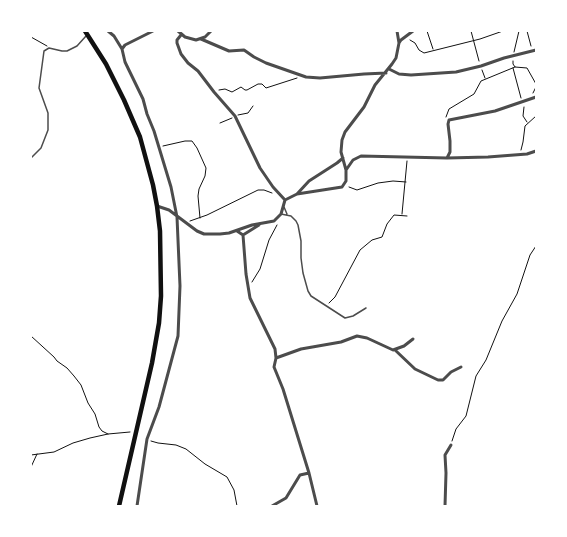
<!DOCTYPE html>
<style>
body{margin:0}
#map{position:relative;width:567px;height:537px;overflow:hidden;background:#fff;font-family:"Sofia Sans Condensed",sans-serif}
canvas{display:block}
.frame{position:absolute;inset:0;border:32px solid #fff;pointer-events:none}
</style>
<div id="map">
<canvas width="567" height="537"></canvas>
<div class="frame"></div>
</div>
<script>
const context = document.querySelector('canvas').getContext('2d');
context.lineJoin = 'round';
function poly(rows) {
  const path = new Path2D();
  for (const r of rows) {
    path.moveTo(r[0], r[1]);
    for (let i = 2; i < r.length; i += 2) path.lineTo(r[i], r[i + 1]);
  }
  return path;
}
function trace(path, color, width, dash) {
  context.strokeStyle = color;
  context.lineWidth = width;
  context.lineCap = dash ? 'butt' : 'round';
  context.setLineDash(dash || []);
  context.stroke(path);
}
const path = poly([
 [427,31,433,49],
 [471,31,479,61],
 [527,31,531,46],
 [31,37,47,46],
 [410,40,415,43,419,50,424,53,480,39,503,31],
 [514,52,519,31],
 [513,61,513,64,515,67,527,68,536,84],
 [513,68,521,98],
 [482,70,485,78],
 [219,90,225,89,232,92,241,87,245,90,247,90,258,84,262,84,266,88,297,78],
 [533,93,536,87],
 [524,107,523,116,527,122],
 [238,115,248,113,253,106],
 [446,117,449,109,474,94,481,81,515,67],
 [220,123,232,118],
 [163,146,185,141,192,141,197,148,206,168,205,176,199,189,198,196,200,218],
 [521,150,523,142,525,126,536,116],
 [349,187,357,190,378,183,393,181,406,182],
 [402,214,407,161],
 [190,221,207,215,258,190,264,190,272,193],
 [252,282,260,269,269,240,277,225],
 [329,303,335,297,360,250,372,240,382,237,387,224,394,215,407,216],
 [31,336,54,357,57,361,67,368,74,376,81,385,88,403,95,414,99,427,102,431,108,434],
 [151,441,158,443,176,445,186,449,205,464,227,477,234,490,237,506],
 [452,441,456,429,466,416,476,376,486,360,502,321,517,294,530,255,536,246],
 [31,455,54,452,73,443,90,438,108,434,130,432],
 [31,467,37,454]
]);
const service = poly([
 [31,158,41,148,48,130,48,113,39,88,44,51,49,48,62,51,67,51,77,46,86,36],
 [284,207,287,214],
 [281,214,291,216,296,221,298,225,301,241,301,258,303,273,308,291,311,296,345,318,353,316,366,308]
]);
const minor = poly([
 [108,31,114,36,122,49,125,62,143,99,147,114,154,131,171,187,177,217,180,286,178,336,159,407,147,439,137,506],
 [178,31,185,37,196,40,205,37,211,31],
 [397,31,399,43],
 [181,35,177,40,177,43,181,54,188,63,198,71,214,92,235,116,260,168,273,187,285,200],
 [201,39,229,51,244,50,254,57,266,63,306,77,320,78,364,74,386,73],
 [122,49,125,45,153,31],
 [389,69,399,74,411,75,456,72,481,66,504,58,536,50],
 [447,158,488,157,527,154,536,151],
 [346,170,353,160,361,156,447,158,450,152,450,141,448,124,449,120,495,111,536,97],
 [297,194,309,181,337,163,343,158],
 [157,206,169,210,197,231,204,234,220,234,229,233,252,225,274,221,281,214,285,200,297,194,342,187,346,181,346,170,341,152,342,140,345,132,364,107,375,85,392,64,396,58,399,43,401,40,413,31],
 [237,231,243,235,259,225],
 [243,235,246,274,250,298,275,349,276,358,274,367,283,389,309,473,317,506],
 [395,350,415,369,438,380,443,380,451,372,461,367],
 [276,358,301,349,341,342,357,336,367,338,393,350,404,346,413,339],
 [272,506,286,498,300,475,309,473],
 [445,506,446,473,445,455,451,445]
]);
const trunk = poly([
 [85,31,106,64,124,100,140,137,153,185,157,206,160,231,161,296,159,323,152,363,119,506]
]);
trace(path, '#111', 1);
trace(service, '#4c4c4c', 1.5);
trace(minor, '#4c4c4c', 3);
trace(trunk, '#111', 4.5);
</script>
